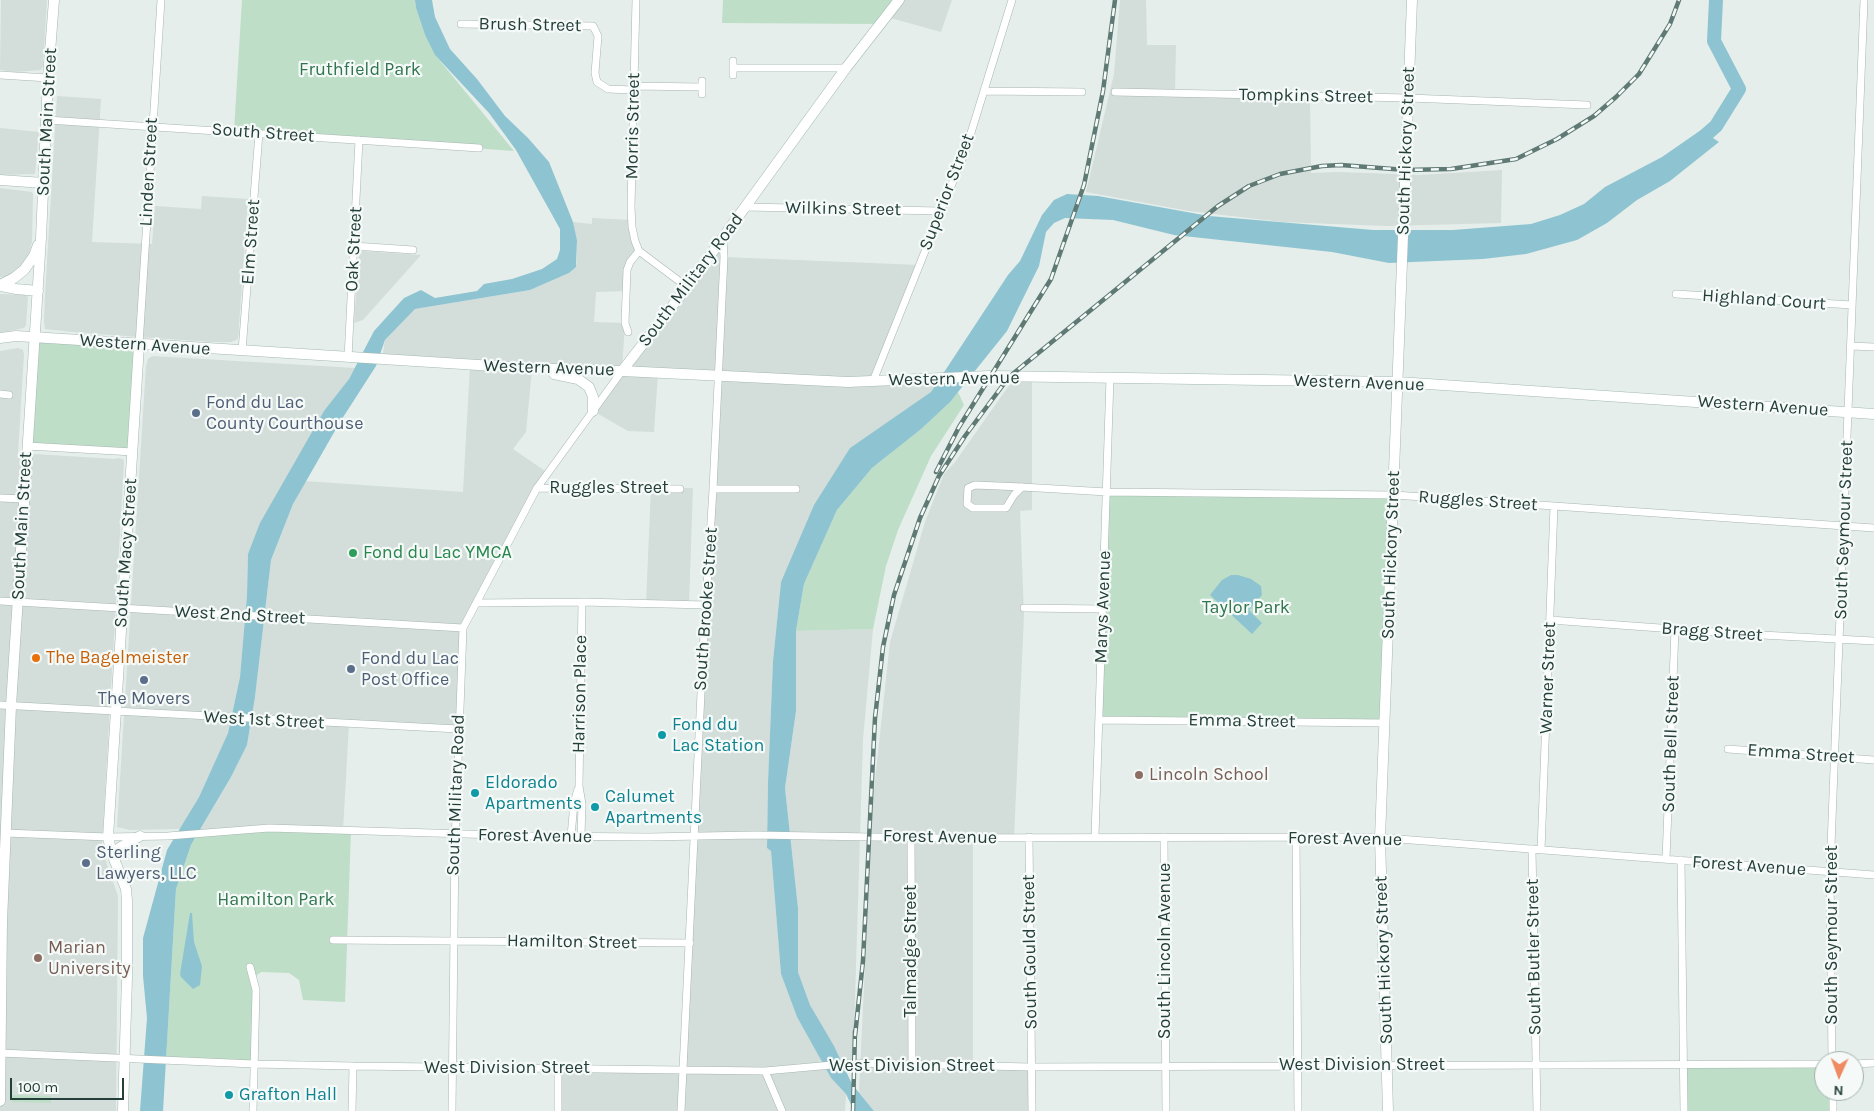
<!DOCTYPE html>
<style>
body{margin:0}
#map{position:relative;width:1874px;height:1111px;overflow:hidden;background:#e5eeea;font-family:Karla,sans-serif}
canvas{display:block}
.north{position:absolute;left:1814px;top:1051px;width:50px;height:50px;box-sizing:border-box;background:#f5faf8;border:1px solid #a1afac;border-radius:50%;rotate:182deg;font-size:14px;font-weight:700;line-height:20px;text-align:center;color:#243f39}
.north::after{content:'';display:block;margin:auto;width:18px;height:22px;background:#ef8a61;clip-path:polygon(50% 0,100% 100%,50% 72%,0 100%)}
.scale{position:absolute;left:10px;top:1078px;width:114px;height:22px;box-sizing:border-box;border:2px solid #243f39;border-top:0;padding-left:6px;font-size:15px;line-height:18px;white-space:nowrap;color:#243f39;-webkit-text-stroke:4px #f5faf8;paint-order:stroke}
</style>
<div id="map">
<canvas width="1874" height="1111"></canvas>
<div class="north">N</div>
<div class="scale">100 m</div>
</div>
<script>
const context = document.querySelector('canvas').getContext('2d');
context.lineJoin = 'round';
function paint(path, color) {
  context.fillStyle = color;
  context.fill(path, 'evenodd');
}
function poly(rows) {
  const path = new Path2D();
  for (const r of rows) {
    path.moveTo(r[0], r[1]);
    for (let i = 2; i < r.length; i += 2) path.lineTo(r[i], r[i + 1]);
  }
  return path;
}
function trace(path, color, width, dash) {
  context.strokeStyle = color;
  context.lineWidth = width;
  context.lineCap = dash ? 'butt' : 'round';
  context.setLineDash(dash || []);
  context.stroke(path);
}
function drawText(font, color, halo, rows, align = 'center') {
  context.font = font + ' Karla,sans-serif';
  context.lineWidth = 4.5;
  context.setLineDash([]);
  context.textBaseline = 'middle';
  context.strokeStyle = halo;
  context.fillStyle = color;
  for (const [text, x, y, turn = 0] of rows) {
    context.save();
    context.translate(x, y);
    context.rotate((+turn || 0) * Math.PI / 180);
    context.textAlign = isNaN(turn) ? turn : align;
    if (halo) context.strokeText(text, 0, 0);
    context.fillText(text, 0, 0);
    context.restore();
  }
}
const built = poly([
 [1,0,47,0,43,66,41,70,15,72,0,70],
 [899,0,952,0,941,32,887,17],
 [1120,0,1146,0,1147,45,1176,45,1175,92,1310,96,1311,173,1338,172,1420,175,1502,170,1501,223,1386,226,1283,222,1189,211,1086,192,1114,74],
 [57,96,101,99,92,242,152,244,155,206,201,209,202,196,248,199,238,339,231,342,212,342,82,333,45,329,44,322,45,295],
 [0,128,39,132,35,174,0,175],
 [0,188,32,192,33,194,32,242,28,256,26,261,11,276,3,277,0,277],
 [592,218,631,220,639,251,630,262,626,291,596,292,594,322,625,323,622,369,723,239,724,257,919,265,873,381,942,377,931,393,850,448,781,582,773,661,768,782,767,848,771,851,781,974,797,1017,831,1078,846,1094,845,1111,558,1111,558,1068,684,1069,717,376,658,373,654,432,628,431,593,411,622,371,532,369,526,432,513,449,548,473,463,628,458,729,349,724,343,830,198,834,231,777,247,745,255,697,271,560,293,504,305,481,463,492,470,365,382,360,385,340,415,309,530,290,569,273,576,267,577,262,577,240,573,222,592,224],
 [362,251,421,255,363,320,354,323,359,255],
 [0,294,25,295,28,297,26,325,24,328,0,333],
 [18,348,23,350,24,354,18,453,115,459,118,458,123,459,124,462,102,845,107,865,118,896,116,1111,0,1111,0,351],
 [152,356,355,368,248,554,247,595,240,677,228,733,199,797,180,829,130,830,117,827,146,366,148,359],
 [1015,377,1032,377,1032,510,1020,511,1024,615,1014,838,973,838,973,1065,1031,1067,1032,1111,874,1111,859,1092,873,798,890,642,925,522,944,474,955,462],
 [651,488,693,488,689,604,646,603],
 [873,629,863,739,853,1063,842,1064,810,1005,798,972,798,908,785,788,796,711,796,631]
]);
const green = poly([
 [242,0,415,0,416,8,425,35,436,56,514,151,234,131],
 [723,0,899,0,881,24,722,23],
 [34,338,139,345,133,452,27,446],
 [958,392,964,405,931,456,898,530,886,566,873,629,796,631,804,584,837,510,872,468,920,430],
 [1107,492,1394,495,1385,723,1099,720],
 [256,828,351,830,345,1002,303,1000,299,980,289,973,261,972,253,978,254,1064,166,1059,176,889,191,845,198,834],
 [1683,1064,1824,1064,1824,1091,1833,1091,1833,1111,1684,1111],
 [12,1095,51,1096,51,1103,12,1102]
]);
const water = poly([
 [415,0,432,0,435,17,450,49,477,79,505,116,528,138,549,162,573,222,577,240,576,267,569,273,530,290,415,309,385,340,376,366,340,422,293,504,271,560,255,697,247,745,231,777,191,845,176,889,163,1111,140,1111,147,1018,143,976,143,938,167,850,199,797,228,733,240,677,247,595,248,554,260,523,324,411,349,379,374,331,404,298,421,290,435,298,477,291,484,284,512,279,542,269,557,259,560,250,560,229,516,150,489,113,435,55,425,35,416,8],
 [1701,130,1719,142,1670,181,1637,200,1607,223,1577,240,1526,254,1483,259,1389,263,1332,252,1174,235,1113,220,1065,218,1054,223,1046,232,1039,266,1007,331,950,402,920,430,872,468,837,510,804,584,796,631,796,711,785,788,798,908,798,972,810,1005,834,1046,852,1084,874,1111,854,1111,846,1094,831,1078,797,1017,781,974,771,851,767,848,768,782,773,661,781,582,814,505,850,448,931,392,1008,275,1020,261,1042,215,1054,200,1067,194,1098,196,1209,216,1373,230,1453,230,1531,224,1560,215,1584,204,1605,187,1662,157],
 [1231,575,1238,575,1251,579,1261,586,1262,595,1249,610,1262,623,1252,634,1210,595,1222,580],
 [190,913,192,913,194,942,202,966,200,985,193,989,181,977,180,974]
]);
const river = poly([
 [1693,146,1716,126,1739,89,1714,41,1716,0]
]);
const street = poly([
 [636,0,631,207,632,227,635,241,639,251,687,287],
 [461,24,593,26,598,36,595,73,597,82,608,89,633,90],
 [733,68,846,68],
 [0,75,48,78],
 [733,75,733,61],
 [633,86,702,87],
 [984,91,1082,92],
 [1115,92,1409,98,1587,105],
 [702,94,702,81],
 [47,120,479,148],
 [745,207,940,211],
 [354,246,413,250],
 [1676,294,1852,305],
 [628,332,625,323,627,270,630,262,639,251],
 [139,345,161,0],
 [1851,346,1874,347],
 [242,351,259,133],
 [348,358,359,140],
 [873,381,966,149,1012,0],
 [0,394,9,395],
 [27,446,133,452],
 [1022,487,1014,495,1006,508,973,508,967,504,968,488,975,485,1022,487,1107,492,1394,495,1874,528],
 [537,488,680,489],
 [713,489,796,489],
 [0,498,24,499],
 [0,601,463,628],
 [477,603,582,602,706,605],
 [1024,608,1103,609],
 [1550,620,1743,634,1874,641],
 [0,705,458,729],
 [1099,720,1385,723],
 [1728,749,1874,760],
 [5,833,108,837,168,836,269,828,531,836,648,837,756,835,931,838,1372,837,1874,875],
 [571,836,574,803,578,789],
 [581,836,582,804,579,786,582,602],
 [1095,836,1110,378],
 [911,837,912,1064],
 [1029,837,1032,1111],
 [1164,837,1166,1111],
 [1296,837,1298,1111],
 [1532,849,1537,1111],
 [1541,850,1554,506],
 [1666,859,1675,629],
 [1681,860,1684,1111],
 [333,940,690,943],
 [250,967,256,990,253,1111],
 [0,1053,254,1064,353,1066,765,1071,854,1063,1031,1067,1824,1064],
 [1832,1061,1830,872,1864,0],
 [1854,1064,1874,1063],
 [765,1071,782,1111],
 [1833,1091,1833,1111],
 [352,1111,353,1066],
 [452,1111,455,843,463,628,537,488,622,371],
 [558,1111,558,1068],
 [681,1111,703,651,713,489,724,257,723,239]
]);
const secondary = poly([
 [0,180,44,183],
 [0,285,14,278,24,270,34,256,38,245],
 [0,286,16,289,38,291],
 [0,338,16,336,526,368,622,371,848,382,990,376,1398,382,1874,414],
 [622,371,687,287,846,68,899,0],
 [554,374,578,379,589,387,593,397,593,411],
 [115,862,116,854,119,848,140,836],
 [0,1101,2,922,11,706,41,238,48,78,54,0],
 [123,1111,127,977,127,901,126,889,112,854,108,837,139,345],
 [1388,1111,1380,838,1412,0]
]);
const rail = poly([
 [936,472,959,427,1051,279,1084,185,1103,91,1115,0],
 [855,1036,863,961,875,718,883,647,894,595,920,518,939,476,965,436,1009,377,1218,206,1249,186,1280,174,1322,166,1341,165,1406,170,1451,169,1516,159,1557,139,1594,116,1616,97,1639,74,1670,24,1679,0],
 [853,1111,855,1031]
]);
const markers = [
 [196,413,5,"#5c6f8a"],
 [353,553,5,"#2e9e5b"],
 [36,658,5,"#e8710a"],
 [351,669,5,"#5c6f8a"],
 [144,680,5,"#5c6f8a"],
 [662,735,5,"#0f9aa8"],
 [1139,775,5,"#8d6e63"],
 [475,793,5,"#0f9aa8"],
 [595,807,5,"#0f9aa8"],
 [86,863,5,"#5c6f8a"],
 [38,958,5,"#8d6e63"],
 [229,1095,5,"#0f9aa8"]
];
const streetNames = [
 ["Brush Street",530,25,1],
 ["Tompkins Street",1306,96,1],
 ["South Main Street",47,122,-87],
 ["Morris Street",633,126,-89],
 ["South Street",263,133,4],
 ["South Hickory Street",1406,151,-88],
 ["Linden Street",149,172,-87],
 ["Superior Street",947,192,-69],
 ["Wilkins Street",843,209,1],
 ["Elm Street",251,242,-86],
 ["Oak Street",354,249,-87],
 ["South Military Road",691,280,-53],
 ["Highland Court",1764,300,4],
 ["Western Avenue",145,345,4],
 ["Western Avenue",549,368,2],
 ["Western Avenue",954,379,-1],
 ["Western Avenue",1359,383,2],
 ["Western Avenue",1763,406,4],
 ["Ruggles Street",609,488],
 ["Ruggles Street",1478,501,4],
 ["South Main Street",22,526,-87],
 ["South Seymour Street",1844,530,-88],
 ["South Macy Street",126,553,-86],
 ["South Hickory Street",1391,555,-88],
 ["Marys Avenue",1103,607,-88],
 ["South Brooke Street",706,609,-86],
 ["West 2nd Street",240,615,3],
 ["Bragg Street",1712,632,4],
 ["Warner Street",1548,678,-88],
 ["Harrison Place",580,694,-89],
 ["West 1st Street",264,720,3],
 ["Emma Street",1242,721,1],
 ["South Bell Street",1671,744,-88],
 ["Emma Street",1801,754,4],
 ["South Military Road",456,795,-88],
 ["Forest Avenue",535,836,1],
 ["Forest Avenue",940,837,1],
 ["Forest Avenue",1345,839,1],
 ["Forest Avenue",1749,866,4],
 ["South Seymour Street",1832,935,-90],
 ["Hamilton Street",572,942,1],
 ["Talmadge Street",911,951,-90],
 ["South Lincoln Avenue",1165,951,-90],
 ["South Gould Street",1030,952,-91],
 ["South Butler Street",1534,957,-91],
 ["South Hickory Street",1384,960,-92],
 ["West Division Street",1362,1065],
 ["West Division Street",912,1066],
 ["West Division Street",507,1068]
];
const parkNames = [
 ["Fruthfield Park",360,70],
 ["Taylor Park",1246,608],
 ["Hamilton Park",276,900]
];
const serviceNames = [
 ["Fond du Lac",206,403],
 ["County Courthouse",206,424],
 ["Fond du Lac",361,659],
 ["Post Office",361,680],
 ["The Movers",144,699,"center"],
 ["Sterling",96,853],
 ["Lawyers, LLC",96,874]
];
const leisureNames = [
 ["Fond du Lac YMCA",363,553]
];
const foodNames = [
 ["The Bagelmeister",46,658]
];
const cultureNames = [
 ["Fond du",672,725],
 ["Lac Station",672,746],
 ["Eldorado",485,783],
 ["Apartments",485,804],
 ["Calumet",605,797],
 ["Apartments",605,818],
 ["Grafton Hall",239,1095]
];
const educationNames = [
 ["Lincoln School",1149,775],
 ["Marian",48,948],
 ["University",48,969]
];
paint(built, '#d3ddd9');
paint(green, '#bedec8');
paint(water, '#8ec4d1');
trace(river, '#8ec4d1', 14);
trace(street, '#a7b6b1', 8);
trace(secondary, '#a3b9b2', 11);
trace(street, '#fff', 7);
trace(secondary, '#fff', 10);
trace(rail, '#5f7a74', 4.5);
trace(rail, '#f5faf8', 2.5, [8]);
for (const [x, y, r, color] of markers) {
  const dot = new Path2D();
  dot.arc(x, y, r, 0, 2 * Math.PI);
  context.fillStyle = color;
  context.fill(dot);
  trace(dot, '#f5faf8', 2);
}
drawText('18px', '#243f39', '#f5faf8', streetNames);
drawText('18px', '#2f754d', '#f5faf8', parkNames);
drawText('18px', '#4e5e75', '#f5faf8', serviceNames, 'left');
drawText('18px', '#27864d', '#f5faf8', leisureNames, 'left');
drawText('18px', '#c56008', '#f5faf8', foodNames, 'left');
drawText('18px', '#0d838f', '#f5faf8', cultureNames, 'left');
drawText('18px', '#785e54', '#f5faf8', educationNames, 'left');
</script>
